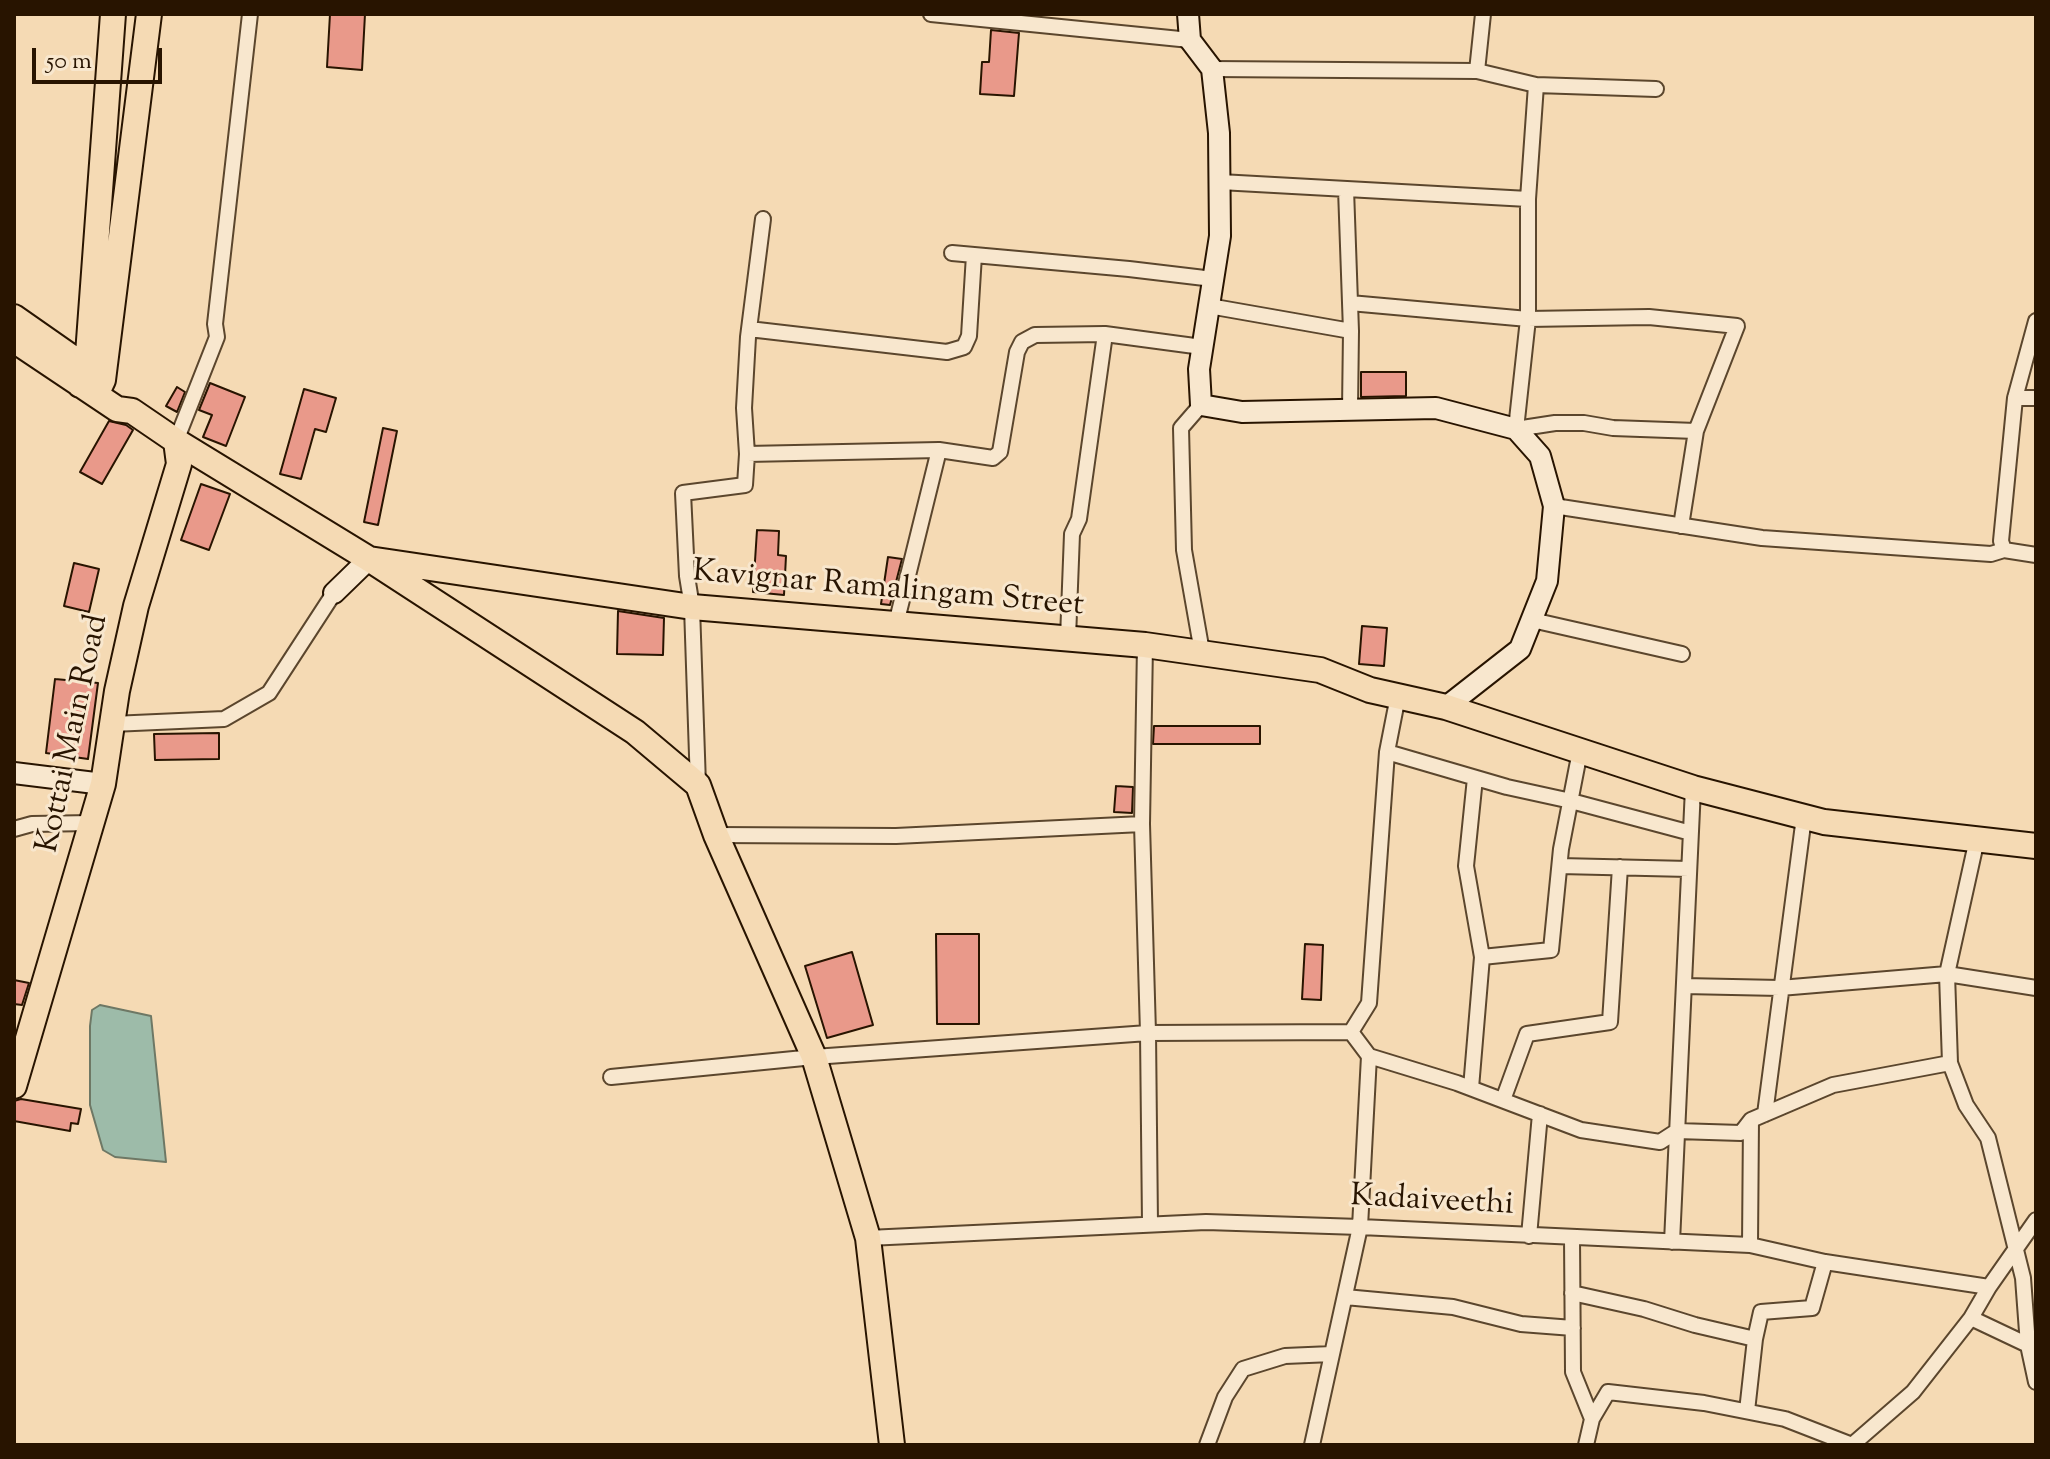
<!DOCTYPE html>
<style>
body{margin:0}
#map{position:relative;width:2050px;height:1459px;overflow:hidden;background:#f5dab4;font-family:"Sorts Mill Goudy",serif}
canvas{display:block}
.frame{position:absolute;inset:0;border:16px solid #281400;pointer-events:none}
.scale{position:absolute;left:32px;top:48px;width:130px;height:36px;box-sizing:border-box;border:4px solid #281400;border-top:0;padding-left:10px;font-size:24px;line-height:28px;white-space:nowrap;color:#281400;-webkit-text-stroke:6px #f8e7ce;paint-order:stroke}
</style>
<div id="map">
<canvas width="2050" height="1459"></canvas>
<div class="frame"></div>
<div class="scale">50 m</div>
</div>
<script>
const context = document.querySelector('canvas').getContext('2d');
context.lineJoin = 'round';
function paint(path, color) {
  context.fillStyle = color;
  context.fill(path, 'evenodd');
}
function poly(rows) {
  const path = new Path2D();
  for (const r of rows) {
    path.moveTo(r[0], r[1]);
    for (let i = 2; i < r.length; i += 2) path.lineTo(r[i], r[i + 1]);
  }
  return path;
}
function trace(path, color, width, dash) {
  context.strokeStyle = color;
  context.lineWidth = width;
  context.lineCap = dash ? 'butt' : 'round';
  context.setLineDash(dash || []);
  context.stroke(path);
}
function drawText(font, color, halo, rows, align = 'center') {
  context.font = font + ' "Sorts Mill Goudy",serif';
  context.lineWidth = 6;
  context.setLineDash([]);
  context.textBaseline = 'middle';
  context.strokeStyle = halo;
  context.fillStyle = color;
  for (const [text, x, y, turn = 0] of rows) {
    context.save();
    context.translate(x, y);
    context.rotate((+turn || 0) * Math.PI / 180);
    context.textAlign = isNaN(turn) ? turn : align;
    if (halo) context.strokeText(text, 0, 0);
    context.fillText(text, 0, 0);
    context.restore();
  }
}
const water = poly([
 [100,1005,151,1016,166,1162,115,1157,103,1150,90,1105,90,1026,92,1010,100,1005]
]);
const building = poly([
 [330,14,365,14,362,70,327,67,330,14],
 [991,30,1019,33,1014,96,980,94,982,62,989,62,991,30],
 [1361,372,1406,372,1406,396,1361,397,1361,372],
 [210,383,245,397,226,446,203,437,212,415,199,410,210,383],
 [177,387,185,392,177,412,166,406,177,387],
 [304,389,336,398,326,432,315,429,301,479,280,474,304,389],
 [109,421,126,425,133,430,102,484,80,472,109,421],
 [383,428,397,431,378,525,364,522,383,428],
 [201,484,230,494,209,550,181,540,201,484],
 [757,530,779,531,778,555,786,556,784,595,753,592,757,530],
 [888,557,902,559,890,605,881,604,888,557],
 [74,563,99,569,89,612,64,606,74,563],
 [618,611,664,618,663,655,617,654,618,611],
 [1362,626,1387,628,1384,666,1359,664,1362,626],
 [55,679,98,683,88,759,46,753,55,679],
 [1154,726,1260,726,1260,744,1153,744,1154,726],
 [219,733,219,759,155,760,154,734,219,733],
 [1116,786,1133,787,1132,813,1114,812,1116,786],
 [936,934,979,934,979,1024,937,1024,936,934],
 [1305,944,1323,945,1321,1000,1302,999,1305,944],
 [852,952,873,1025,827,1038,805,966,852,952],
 [14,980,29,983,22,1005,14,1004,14,980],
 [21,1099,81,1109,78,1124,71,1123,70,1131,14,1121,14,1101,21,1099]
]);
const street = poly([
 [931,14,1190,40],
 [1212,69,1477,71,1536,85,1656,89],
 [1477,71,1483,14],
 [1536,85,1528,199,1528,319,1516,429,1555,423,1584,423,1613,428,1696,431],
 [1220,182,1528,199],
 [1346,189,1351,331],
 [763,219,748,337,744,408,747,454,939,450,896,624],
 [952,253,1129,269,1213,279],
 [1350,303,1528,319,1649,317,1737,326,1696,431,1681,526],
 [1209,306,1351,331,1350,409],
 [2036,321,2015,398,2036,398],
 [749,329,947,352,964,347,969,336,974,255],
 [1201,405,1181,428,1184,550,1202,652],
 [176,441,217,337,215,324,250,14],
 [939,450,993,458,1000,452,1017,352,1022,342,1035,335,1105,334],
 [1554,506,1762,538,1991,554,2004,550,2036,555],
 [2004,550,2001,541,2015,398],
 [1532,620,1682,654],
 [1068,638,1072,534,1079,519,1105,334,1202,347],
 [1145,645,1142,824,1148,1033,1150,1224],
 [112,724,224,719,269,693,334,593],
 [1387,752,1507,787,1571,801,1691,833],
 [698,785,692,607,687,576,683,493,745,485,747,454],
 [14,829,32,824,91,823],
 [716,835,896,836,1142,824],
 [1977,839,1947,974,1950,1063,1966,1105,1988,1138,2023,1278,2028,1345],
 [1560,866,1689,869],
 [1482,957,1551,950,1561,849,1580,751],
 [1684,986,1780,988,1947,974,2036,988],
 [1369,1056,1457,1083,1581,1130,1660,1142,1677,1131,1741,1133,1751,1120,1833,1085,1950,1063],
 [611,1077,814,1057,1148,1033,1351,1032,1369,1003,1387,752,1398,696],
 [1471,1088,1482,957,1466,866,1475,778],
 [1503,1100,1527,1034,1610,1022,1620,867],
 [1765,1114,1804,817],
 [1529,1236,1540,1114],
 [868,1238,1206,1222,1360,1227,1750,1245,1825,1262,1989,1287],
 [1572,1238,1573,1372,1592,1419,1586,1445],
 [1672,1242,1693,788],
 [1750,1245,1751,1120],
 [1572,1293,1644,1309,1695,1325,1755,1339],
 [1345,1297,1453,1307,1521,1324,1573,1328],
 [1971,1318,2028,1345,2036,1382],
 [1747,1411,1755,1339,1761,1312,1812,1308,1825,1262],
 [1592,1419,1608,1392,1704,1403,1785,1419,1852,1445],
 [1207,1445,1225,1397,1243,1369,1285,1356,1332,1354],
 [1312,1445,1360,1227,1369,1056,1351,1032],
 [1852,1445,1913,1392,1971,1318,1989,1287,2036,1220]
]);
const secondary = poly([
 [1188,14,1190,40,1212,69,1219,133,1220,236,1199,369,1201,405,1242,412,1436,408,1516,429,1540,456,1554,506,1547,581,1520,649,1446,707],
 [334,593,369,559],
 [14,773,103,784]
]);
const primary = poly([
 [14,317,97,375],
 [14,340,117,409,132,411,176,441,369,559,635,732,698,785,716,835,814,1057,868,1238,892,1445],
 [80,385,87,368,113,14],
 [96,395,103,380,149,14],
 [369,559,692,607,1145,645,1320,670,1370,690,1446,707,1693,788,1824,822,2036,846],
 [14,1086,103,784,117,691,136,606,179,464,176,441]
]);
const streetNames = [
 ["Kavignar Ramalingam Street",888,591,5],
 ["Kottai Main Road",75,734,-78],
 ["Kadaiveethi",1432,1203,3]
];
paint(water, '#9dbba9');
trace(water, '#6e7865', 2);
paint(building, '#e9998a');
trace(building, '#281400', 2);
trace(street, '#5b462d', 18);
trace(secondary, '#281400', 24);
trace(primary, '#281400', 28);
trace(street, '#f8e7ce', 14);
trace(secondary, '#f8e7ce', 20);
trace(primary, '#f5dab4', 24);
drawText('32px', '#281400', '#f8e7ce', streetNames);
</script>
